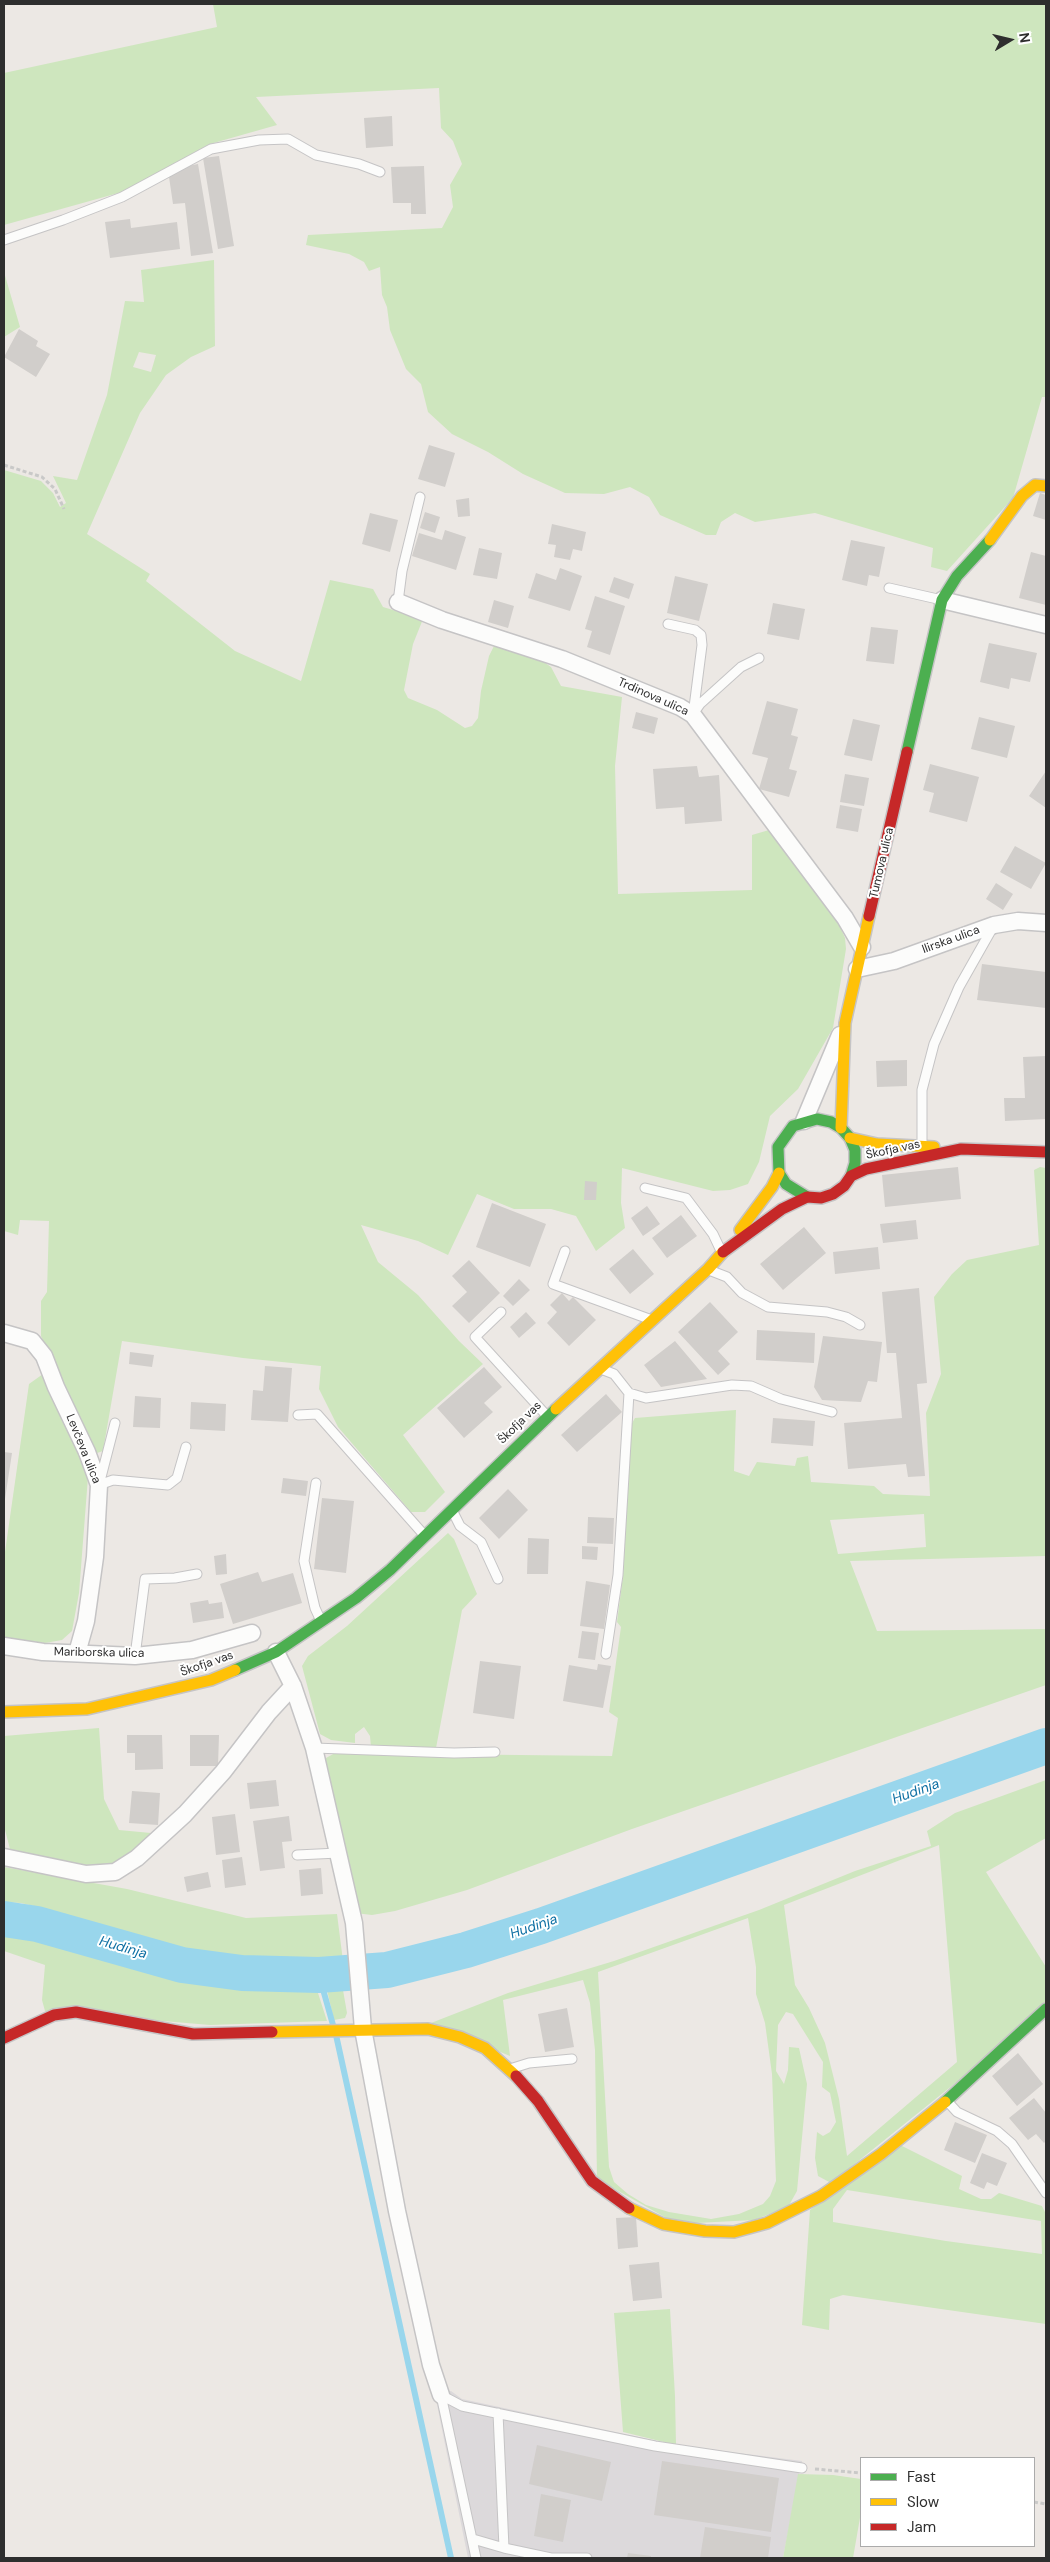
<!DOCTYPE html>
<meta charset="utf-8">
<style>
body{margin:0}
#map{position:relative;width:1050px;height:2562px;overflow:hidden;background:#ece8e4;font-family:"DM Sans",sans-serif}
canvas{display:block}
.frame{position:absolute;inset:0;border:5px solid #2e2e2e;pointer-events:none}
.legend{position:absolute;left:860px;top:2457px;width:175px;height:90px;box-sizing:border-box;background:#fff;border:1px solid #ababab;margin:0;padding:6px 9px;list-style:none;font-size:15px;color:#2e2e2e}
.legend li{display:flex;align-items:center;gap:10px;height:25px}
.legend b{width:25px;border:1px solid #ababab}
.north{position:absolute;left:985px;top:15px;width:50px;height:50px;-webkit-text-stroke:4px #fff;paint-order:stroke;rotate:81deg;font-size:14px;font-weight:700;line-height:20px;text-align:center;color:#2e2e2e}
.north::after{content:'';display:block;margin:auto;width:18px;height:22px;background:#2e2e2e;clip-path:polygon(50% 0,100% 100%,50% 72%,0 100%)}
</style>
<div id="map">
<canvas width="1050" height="2562"></canvas>
<div class="frame"></div>
<ul class="legend">
<li><b style="height:6px;background:#4caf50"></b>Fast</li>
<li><b style="height:6px;background:#ffc107"></b>Slow</li>
<li><b style="height:6px;background:#c62828"></b>Jam</li>
</ul>
<div class="north">N</div>
</div>
<script>
const context = document.querySelector('canvas').getContext('2d');
context.lineJoin = 'round';
function paint(path, color) {
  context.fillStyle = color;
  context.fill(path, 'evenodd');
}
function poly(rows) {
  const path = new Path2D();
  for (const r of rows) {
    path.moveTo(r[0], r[1]);
    for (let i = 2; i < r.length; i += 2) path.lineTo(r[i], r[i + 1]);
  }
  return path;
}
function trace(path, color, width, dash) {
  context.strokeStyle = color;
  context.lineWidth = width;
  context.lineCap = dash ? 'butt' : 'round';
  context.setLineDash(dash || []);
  context.stroke(path);
}
function drawText(font, color, halo, rows, align = 'center') {
  context.font = font + ' "DM Sans",sans-serif';
  context.lineWidth = 4;
  context.setLineDash([]);
  context.textBaseline = 'middle';
  context.strokeStyle = halo;
  context.fillStyle = color;
  for (const [text, x, y, turn = 0] of rows) {
    context.save();
    context.translate(x, y);
    context.rotate((+turn || 0) * Math.PI / 180);
    context.textAlign = isNaN(turn) ? turn : align;
    if (halo) context.strokeText(text, 0, 0);
    context.fillText(text, 0, 0);
    context.restore();
  }
}
const industrial = poly([
 [451,2391,462,2399,676,2445,802,2461,783,2558,468,2558,435,2395]
]);
const green = poly([
 [213,4,1046,4,1046,397,1042,397,1013,498,947,571,931,567,933,548,815,513,755,522,735,513,721,522,716,535,706,535,660,515,649,497,630,487,604,494,565,493,523,474,488,452,452,434,428,412,421,384,406,369,390,330,387,307,382,295,380,267,369,271,364,262,349,254,306,245,308,235,442,228,453,207,450,185,462,164,453,141,441,128,439,88,256,97,277,125,210,144,122,192,4,225,4,73,217,27],
 [214,260,215,346,191,357,166,375,140,413,87,534,150,574,146,581,235,651,301,681,330,580,373,589,383,607,423,619,413,644,404,690,408,698,437,710,465,728,472,726,478,718,481,691,489,656,496,642,529,652,551,667,561,686,622,697,615,766,618,894,752,890,752,835,769,830,838,922,845,938,846,949,833,1028,798,1089,770,1116,759,1162,748,1184,730,1190,713,1191,622,1168,621,1203,625,1228,596,1251,576,1216,551,1209,514,1209,477,1194,448,1255,418,1241,361,1225,378,1262,418,1295,459,1341,483,1364,403,1435,445,1492,425,1512,411,1512,338,1427,319,1389,321,1366,243,1358,122,1341,103,1451,94,1454,41,1336,41,1301,47,1292,49,1221,20,1220,18,1235,4,1231,4,470,41,481,53,493,60,507,66,503,53,476,77,480,107,395,125,301,144,302,141,270],
 [139,352,156,355,151,372,133,367],
 [4,272,20,327,4,337],
 [1040,1167,1046,1168,1046,1556,850,1561,877,1631,1046,1629,1046,1685,632,1829,467,1890,395,1911,372,1915,355,1913,324,1767,326,1758,335,1753,612,1756,618,1718,609,1712,621,1627,617,1622,623,1576,631,1425,635,1418,736,1410,734,1471,749,1476,757,1462,795,1466,797,1458,808,1456,811,1482,874,1486,883,1494,930,1496,926,1413,941,1374,934,1297,952,1274,967,1260,1039,1245,1034,1170],
 [924,1514,926,1547,838,1554,830,1520],
 [43,1374,81,1450,88,1477,79,1593,72,1631,62,1640,45,1643,4,1638,4,1559,29,1384],
 [448,1533,454,1539,477,1594,462,1610,436,1748,371,1747,370,1736,364,1727,355,1734,355,1743,331,1740,320,1734,302,1666,308,1656,347,1626],
 [99,1728,104,1799,119,1830,151,1833,132,1855,102,1867,86,1868,10,1849,4,1826,4,1736],
 [1046,1780,1046,1838,986,1872,1046,1967,1046,2001,979,2064,831,2183,818,2176,815,2158,817,2132,823,2136,830,2132,836,2122,830,2093,822,2087,823,2062,793,2014,786,2012,778,2025,776,2071,784,2084,788,2070,789,2047,799,2048,807,2084,797,2191,788,2207,754,2220,677,2224,597,2179,595,2050,590,2003,583,1980,503,2000,510,2056,431,2023,508,1993,614,1961,759,1910,855,1871,931,1846,927,1831,955,1813],
 [939,1845,957,2062,847,2156,839,2099,825,2043,809,2008,795,1985,784,1905],
 [748,1918,756,1967,756,1994,765,2023,772,2074,776,2181,770,2196,763,2204,739,2214,711,2219,669,2212,646,2205,628,2194,614,2182,609,2167,598,1972],
 [4,1867,127,1889,246,1918,337,1914,343,1961,246,1963,183,1956,114,1935,47,1909,21,1903,4,1902],
 [4,1931,31,1935,177,1979,241,1989,317,1990,327,2021,210,2025,45,2011,42,2000,45,1965,4,1951],
 [327,1990,343,1990,347,2013,345,2018,334,2020],
 [900,2145,962,2176,959,2189,981,2199,991,2199,999,2193,1042,2206,1046,2214,1046,2324,843,2295,830,2299,829,2330,802,2325,810,2210],
 [847,2190,1041,2221,1042,2254,946,2241,833,2222,833,2209],
 [670,2309,675,2396,676,2445,623,2432,614,2313],
 [798,2474,833,2475,861,2479,861,2512,853,2558,783,2558]
]);
const stream = poly([
 [319,1975,333,2025],
 [336,2035,451,2558]
]);
const river = poly([
 [4,1919,37,1924,182,1965,242,1973,319,1975,387,1970,466,1950,541,1926,1046,1746]
]);
const building = poly([
 [392,116,393,146,366,148,364,118],
 [219,156,234,246,218,249,203,158],
 [198,164,213,253,191,256,185,203,173,204,169,177,183,167],
 [424,166,426,214,411,214,411,203,393,203,391,167],
 [130,219,131,228,177,222,180,249,110,258,105,222],
 [19,329,38,341,36,346,50,354,36,377,4,357],
 [429,445,455,453,445,487,418,479],
 [1040,493,1046,495,1046,520,1033,516],
 [469,498,470,516,458,517,456,500],
 [425,512,440,517,435,533,420,528],
 [370,513,398,520,390,552,362,544],
 [552,524,586,532,582,551,573,549,570,560,554,557,556,545,548,544],
 [445,530,466,537,456,570,412,556,419,533,442,540],
 [851,540,885,547,879,577,869,575,867,586,842,580],
 [479,548,502,553,497,579,473,575],
 [1031,552,1046,556,1046,605,1019,598],
 [560,568,582,576,570,611,528,598,536,573,556,580],
 [675,576,708,584,699,621,667,613],
 [614,577,634,584,629,599,609,592],
 [595,596,625,606,610,655,587,647,592,631,585,629],
 [494,600,514,606,508,628,488,622],
 [773,603,805,609,799,640,767,634],
 [871,627,898,630,894,664,866,661],
 [989,643,1037,653,1030,682,1011,678,1009,689,980,682],
 [767,701,798,709,791,735,798,737,789,769,797,771,789,797,759,789,768,758,752,754],
 [636,712,658,718,654,734,632,728],
 [979,717,1015,726,1007,758,971,749],
 [853,719,880,725,872,761,844,755],
 [930,764,979,777,967,822,929,812,934,793,923,790],
 [697,766,699,777,719,775,722,821,685,824,684,807,656,809,653,769],
 [1046,771,1046,808,1029,796],
 [845,774,869,778,864,806,840,802],
 [840,805,862,809,858,832,836,828],
 [1015,846,1046,863,1031,889,1000,872],
 [996,883,1013,894,1003,910,986,899],
 [982,964,1046,972,1046,1008,977,1000],
 [1046,1056,1046,1119,1005,1121,1004,1098,1025,1098,1023,1057],
 [907,1060,907,1086,877,1087,876,1061],
 [958,1167,961,1199,885,1207,882,1175],
 [585,1181,597,1182,596,1200,584,1200],
 [492,1203,546,1224,530,1267,476,1247],
 [647,1206,660,1224,643,1236,631,1218],
 [681,1215,697,1236,667,1258,652,1238],
 [916,1220,918,1239,883,1243,880,1224],
 [804,1227,826,1253,783,1290,760,1264],
 [878,1247,880,1269,835,1274,833,1252],
 [633,1249,654,1274,630,1294,609,1269],
 [469,1260,500,1293,469,1323,452,1306,467,1292,452,1276],
 [519,1279,530,1290,513,1306,503,1296],
 [919,1288,927,1383,917,1384,925,1476,908,1477,906,1464,848,1469,844,1423,902,1418,896,1353,887,1353,882,1292],
 [562,1293,569,1301,573,1297,596,1320,569,1346,547,1323,557,1312,550,1305],
 [710,1302,738,1332,718,1351,730,1364,718,1375,678,1332],
 [526,1312,536,1323,519,1338,510,1327],
 [757,1330,815,1333,814,1363,756,1360],
 [823,1336,882,1342,877,1382,868,1381,861,1402,822,1400,814,1387],
 [675,1341,707,1379,661,1387,644,1365],
 [130,1352,154,1355,152,1367,129,1364],
 [265,1366,292,1368,288,1422,251,1420,253,1390,263,1391],
 [484,1367,502,1387,484,1403,493,1412,464,1438,437,1408],
 [606,1394,622,1412,577,1452,561,1435],
 [135,1396,161,1398,160,1428,133,1427],
 [191,1402,226,1404,225,1431,190,1429],
 [773,1418,815,1421,813,1446,771,1443],
 [4,1452,12,1453,5,1499,4,1499],
 [283,1478,308,1481,306,1496,281,1493],
 [508,1489,528,1510,499,1539,479,1518],
 [322,1498,354,1501,346,1573,314,1569],
 [588,1517,614,1518,613,1544,587,1543],
 [528,1538,549,1539,548,1574,527,1574],
 [582,1546,598,1547,597,1560,582,1559],
 [226,1554,227,1574,216,1575,214,1556],
 [258,1572,262,1582,293,1573,302,1603,233,1624,220,1584],
 [586,1581,610,1585,604,1629,580,1626],
 [208,1600,209,1604,222,1602,224,1618,193,1623,190,1603],
 [582,1631,599,1633,595,1660,578,1658],
 [480,1661,521,1666,514,1719,473,1713],
 [598,1664,611,1666,603,1708,563,1701,569,1665,597,1670],
 [127,1735,162,1735,163,1769,135,1770,135,1753,127,1753],
 [190,1735,219,1735,218,1766,190,1766],
 [276,1780,279,1806,250,1809,247,1783],
 [132,1791,160,1793,158,1825,129,1823],
 [235,1814,240,1852,216,1855,212,1817],
 [289,1816,292,1841,282,1842,285,1868,260,1871,253,1821],
 [242,1857,246,1885,225,1888,222,1860],
 [321,1868,323,1894,301,1896,299,1870],
 [208,1872,211,1887,187,1892,184,1877],
 [567,2008,574,2047,545,2052,538,2014],
 [1018,2053,1043,2084,1017,2106,992,2076],
 [1034,2098,1046,2113,1046,2141,1044,2143,1036,2134,1028,2140,1009,2118],
 [955,2122,987,2135,975,2163,944,2150],
 [982,2153,1007,2163,997,2186,987,2182,984,2189,970,2183],
 [636,2217,638,2247,618,2249,616,2218],
 [659,2262,662,2298,633,2301,629,2265],
 [537,2445,611,2462,602,2501,529,2484],
 [662,2461,779,2478,771,2532,654,2515],
 [541,2494,571,2500,563,2542,534,2536],
 [705,2527,771,2537,768,2558,700,2558],
 [628,2553,651,2556,651,2558,627,2558]
]);
const path = poly([
 [4,465,42,477,55,489,64,509],
 [815,2469,861,2473],
 [1034,2502,1046,2504]
]);
const lane = poly([
 [4,240,63,220,122,197,211,149,259,140,288,139,316,155,359,164,380,172],
 [889,588,942,600],
 [398,602,402,571,420,497],
 [668,624,695,630,701,635,702,645,693,715],
 [693,714,700,704,741,667,759,658],
 [922,1146,922,1090,934,1044,959,987,993,927],
 [645,1188,686,1198,713,1234,722,1253],
 [565,1251,553,1284,649,1319],
 [709,1270,727,1277,742,1293,768,1307,827,1312,846,1317,860,1325],
 [501,1312,475,1337,547,1416],
 [601,1369,614,1374,629,1393,646,1398,732,1385,751,1386,781,1399,832,1412],
 [298,1415,317,1414,425,1536],
 [316,1483,304,1561,315,1608,321,1621],
 [99,1485,113,1480,168,1485,177,1478,186,1447],
 [99,1485,115,1423],
 [452,1510,460,1526,481,1542,498,1579],
 [606,1654,618,1575,629,1393],
 [135,1656,145,1579,175,1578,197,1574],
 [314,1748,454,1753,495,1752],
 [297,1855,338,1853],
 [513,2068,529,2063,572,2059],
 [947,2101,957,2112,997,2131,1012,2144,1046,2193],
 [441,2395,462,2406,655,2446,802,2468],
 [441,2395,476,2558],
 [498,2413,504,2548],
 [473,2539,504,2548,551,2558,587,2558]
]);
const street = poly([
 [942,600,1046,625],
 [398,602,442,620,562,659,680,707,693,715,845,918,862,947],
 [857,969,894,961,994,925,1018,921,1046,923],
 [804,1121,840,1035],
 [4,1333,32,1341,44,1356,56,1387,87,1452,99,1485,95,1557,86,1621,77,1653],
 [4,1646,43,1652,135,1656,192,1650,252,1633],
 [276,1652,293,1686,314,1748,354,1923,363,2029,397,2211,431,2365,441,2395],
 [4,1857,86,1874,115,1872,137,1858,185,1814,223,1772,269,1712,293,1686]
]);
const fast = poly([
 [907,752,942,600,957,576,990,540],
 [807,1197,786,1184,779,1173,778,1147,793,1126,817,1119,831,1122,841,1128,850,1138,855,1150,855,1163,851,1176],
 [235,1670,276,1652,356,1598,390,1570,556,1409],
 [945,2102,1046,2009]
]);
const slow = poly([
 [990,540,1022,496,1035,485,1046,486],
 [841,1128,845,1023,869,916],
 [850,1138,877,1144,934,1147],
 [740,1230,772,1187,779,1173],
 [556,1409,708,1269,723,1252],
 [4,1712,87,1709,211,1680,235,1670],
 [272,2032,428,2029,460,2037,485,2048,516,2076],
 [629,2208,663,2224,705,2231,734,2232,767,2223,821,2196,881,2154,945,2102]
]);
const jam = poly([
 [869,916,907,752],
 [723,1252,782,1209,807,1197,821,1198,833,1194,844,1186,851,1176,866,1169,961,1149,1046,1152],
 [4,2038,54,2015,76,2012,193,2034,272,2032],
 [516,2076,538,2101,592,2181,629,2208]
]);
const streetNames = [
 ["Trdinova ulica",653,697,24],
 ["Tumova ulica",882,863,-77],
 ["Ilirska ulica",951,940,-20],
 ["Škofja vas",893,1150,-12],
 ["Škofja vas",520,1423,-44],
 ["Levčeva ulica",83,1449,68],
 ["Mariborska ulica",99,1653,1],
 ["Škofja vas",207,1664,-19]
];
const waterNames = [
 ["Hudinja",916,1792,-20],
 ["Hudinja",534,1927,-19],
 ["Hudinja",123,1948,16]
];
paint(industrial, '#dcd9db');
paint(green, '#cee6be');
trace(stream, '#99d6ec', 6);
trace(river, '#99d6ec', 36);
paint(building, '#d1cecb');
trace(lane, '#c5c4c5', 11);
trace(street, '#c5c4c5', 19);
trace(fast, '#c5c4c5', 14);
trace(slow, '#c5c4c5', 14);
trace(jam, '#c5c4c5', 14);
trace(path, '#c9c9c8', 3, [4, 2.5]);
trace(lane, '#fcfcfb', 9);
trace(street, '#fcfcfb', 16);
trace(fast, '#4caf50', 11);
trace(slow, '#ffc107', 11);
trace(jam, '#c62828', 11);
drawText('12px', '#2e2e2e', '#fff', streetNames);
drawText('italic 14px', '#0d6fa3', '#fff', waterNames);
</script>
